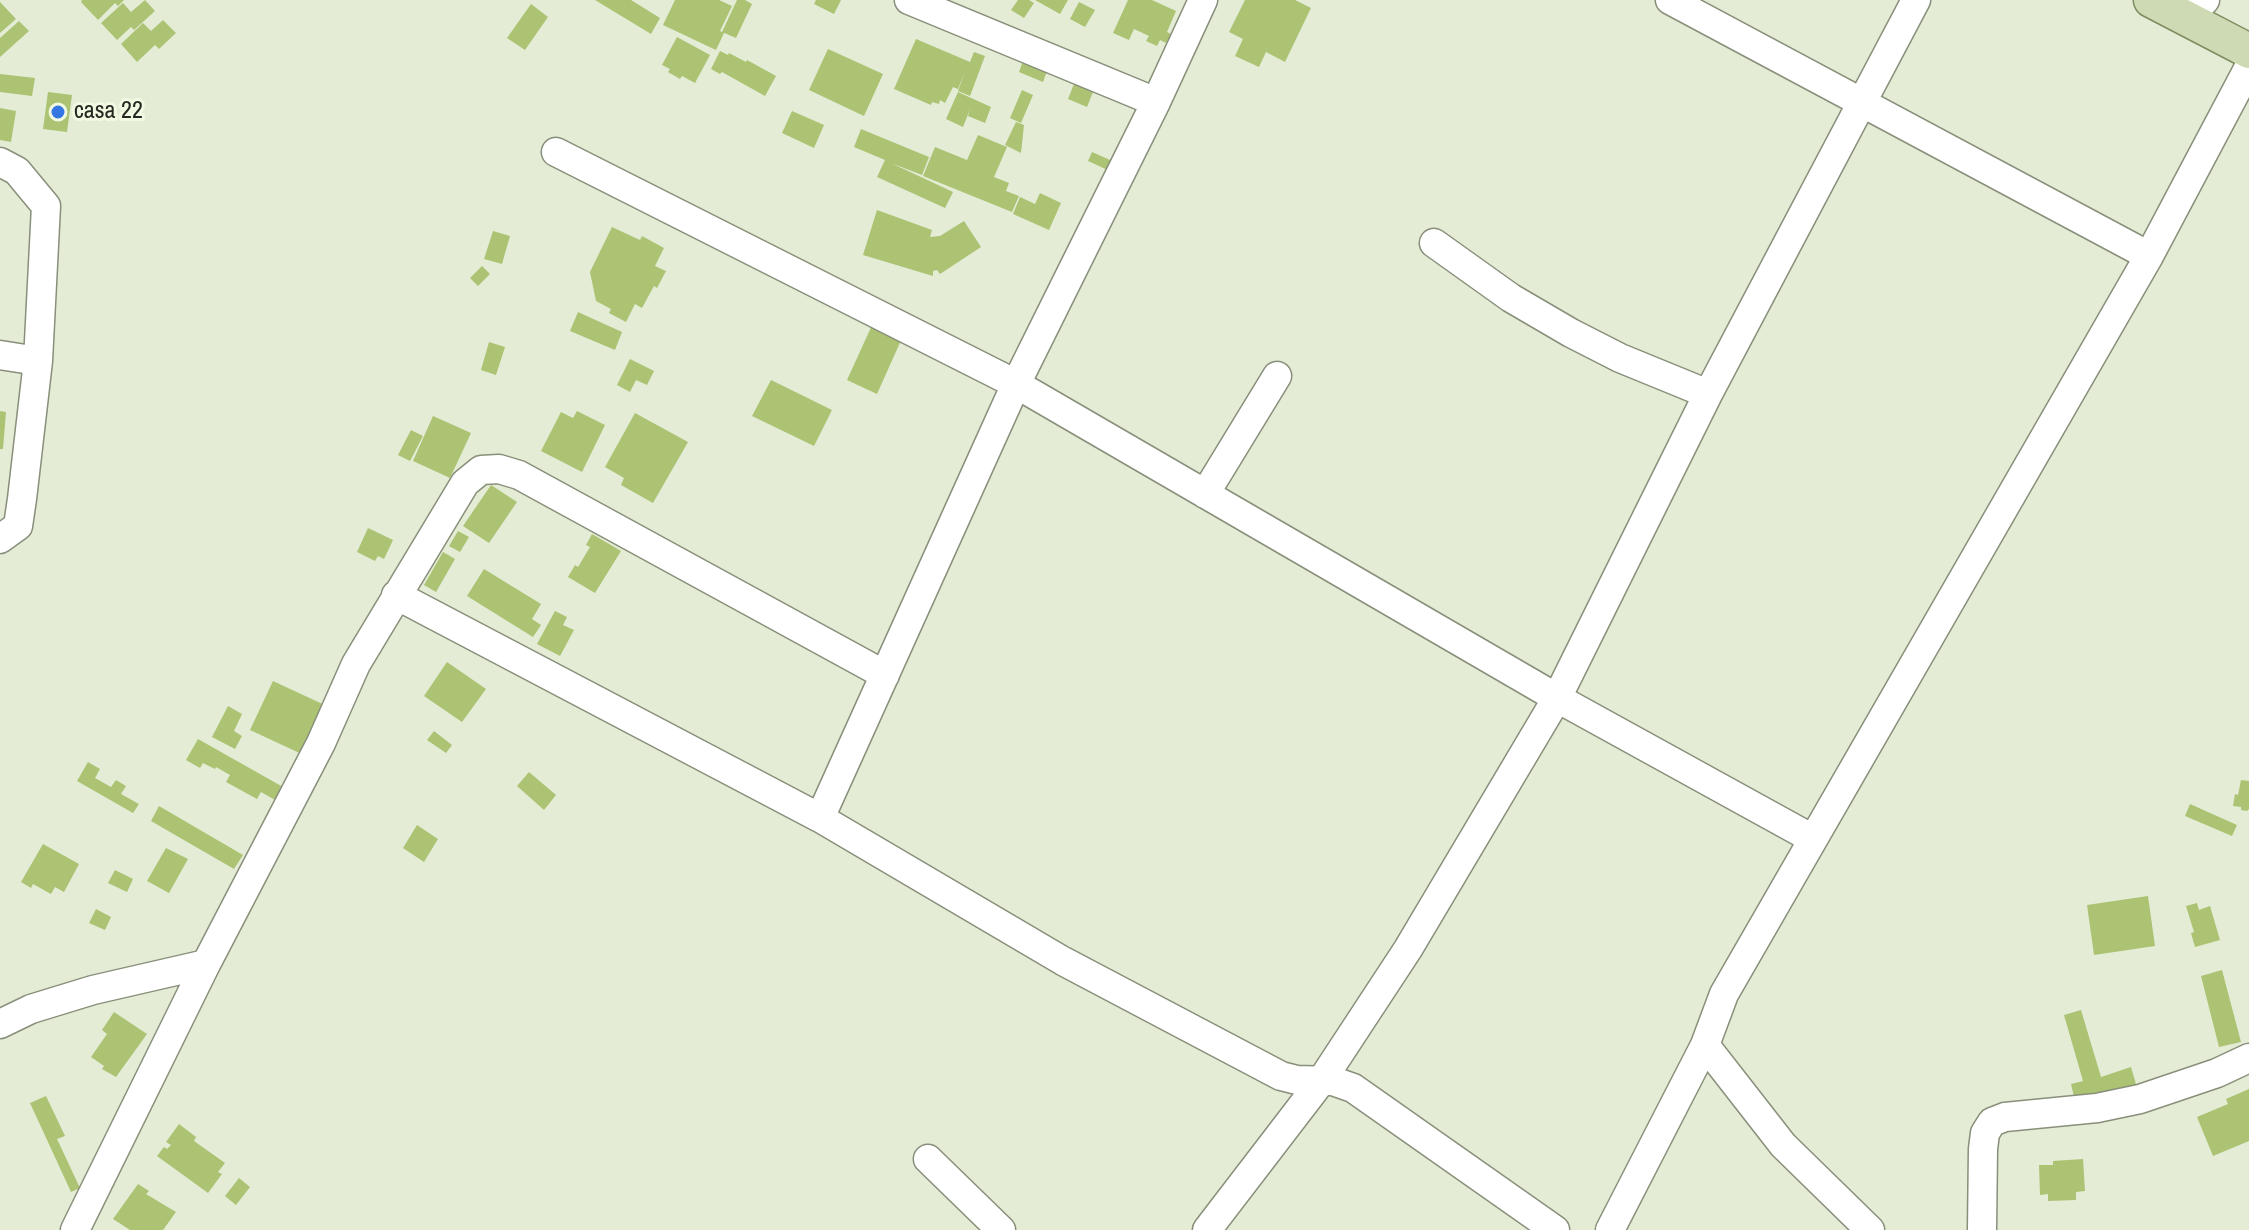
<!DOCTYPE html>
<style>
body{margin:0}
canvas{display:block;background:#e4ecd5}
</style>
<canvas width="2249" height="1230"></canvas>
<script>
const context = document.querySelector('canvas').getContext('2d');
context.lineJoin = 'round';
function paint(path, color) {
  context.fillStyle = color;
  context.fill(path, 'evenodd');
}
function poly(rows) {
  const path = new Path2D();
  for (const r of rows) {
    path.moveTo(r[0], r[1]);
    for (let i = 2; i < r.length; i += 2) path.lineTo(r[i], r[i + 1]);
  }
  return path;
}
function trace(path, color, width, dash) {
  context.strokeStyle = color;
  context.lineWidth = width;
  context.lineCap = dash ? 'butt' : 'round';
  context.setLineDash(dash || []);
  context.stroke(path);
}
function drawText(font, color, halo, rows, align = 'center') {
  context.font = font + ' "Archivo Narrow",sans-serif';
  context.lineWidth = 6;
  context.setLineDash([]);
  context.textBaseline = 'middle';
  context.strokeStyle = halo;
  context.fillStyle = color;
  for (const [text, x, y, turn = 0] of rows) {
    context.save();
    context.translate(x, y);
    context.rotate((+turn || 0) * Math.PI / 180);
    context.textAlign = isNaN(turn) ? turn : align;
    if (halo) context.strokeText(text, 0, 0);
    context.fillText(text, 0, 0);
    context.restore();
  }
}
const building = poly([
 [82,0,124,0,118,6,115,3,98,20,81,2],
 [145,0,155,11,134,30,131,27,117,40,101,23,123,3,131,12],
 [595,0,631,0,660,18,651,34],
 [675,0,719,0,732,6,720,31,724,33,716,50,663,25],
 [737,0,745,0,752,4,736,38,722,32],
 [816,0,841,0,834,14,814,4],
 [1018,0,1029,0,1034,3,1024,18,1011,10],
 [1035,0,1068,0,1060,14],
 [1128,0,1152,0,1176,11,1167,32,1171,34,1166,43,1160,40,1157,46,1146,41,1149,36,1134,29,1129,40,1113,33],
 [1245,0,1295,0,1311,8,1285,62,1266,52,1259,67,1235,56,1243,39,1229,32],
 [0,2,16,19,0,33],
 [1079,2,1095,10,1085,27,1070,19],
 [531,4,548,17,525,50,507,38],
 [163,20,176,33,159,49,155,45,137,62,121,44,143,23,151,31],
 [19,21,29,31,0,57,0,38],
 [677,37,710,55,695,83,682,76,680,79,668,72,670,69,662,65],
 [916,39,970,62,974,52,985,56,970,96,958,91,965,71,958,89,953,87,945,103,940,100,939,104,932,102,931,105,894,89],
 [828,49,883,74,864,116,809,90],
 [720,51,728,55,729,53,746,62,747,60,776,76,765,96,722,72,720,74,711,69],
 [1023,61,1047,71,1043,82,1019,72],
 [0,74,35,78,32,96,0,92],
 [1076,79,1095,87,1087,107,1068,99],
 [1022,90,1033,95,1021,123,1010,118],
 [48,92,72,95,67,132,43,129],
 [958,92,991,107,985,123,968,116,971,107,963,127,946,119],
 [0,108,16,111,11,142,0,140],
 [792,111,824,125,814,148,782,133],
 [1016,122,1024,125,1021,153,1005,145],
 [861,129,929,157,922,175,891,163,953,192,945,208,877,177,885,160,854,147],
 [978,135,1007,147,994,177,1009,183,1006,191,1019,196,1012,212,923,176,935,147,967,160],
 [1092,152,1117,163,1112,172,1088,161],
 [1040,193,1061,203,1049,230,1013,214,1020,197,1035,204],
 [877,210,932,230,930,237,940,236,964,221,981,247,940,274,937,270,933,271,933,276,863,255],
 [612,227,640,240,642,236,664,248,655,266,666,271,657,288,654,286,642,308,635,304,626,322,609,313,611,309,596,301,590,272],
 [493,231,510,236,502,264,484,259],
 [482,266,490,274,478,286,470,278],
 [578,312,622,332,615,350,570,331],
 [873,323,903,336,877,394,847,380],
 [489,342,505,347,496,375,481,370],
 [630,359,654,371,647,385,636,380,630,392,617,385],
 [771,380,832,410,814,446,752,416],
 [0,411,6,412,3,449,0,449],
 [577,411,605,425,582,472,541,451,561,412,573,418],
 [635,413,688,442,653,503,621,485,624,478,605,467],
 [433,416,471,433,450,478,413,461],
 [411,430,423,436,410,461,398,455],
 [491,485,517,502,489,543,463,526],
 [368,528,393,540,384,559,378,556,375,561,357,552],
 [458,531,469,537,460,552,449,546],
 [592,534,621,551,595,593,568,577,575,565,578,567,590,547,586,545],
 [443,552,455,559,436,592,424,585],
 [484,569,541,604,532,619,541,625,533,637,467,596],
 [555,611,567,617,563,625,574,630,560,656,537,644],
 [447,662,486,689,462,722,424,696],
 [273,681,329,707,306,756,250,730],
 [228,706,242,714,234,731,242,736,235,749,212,737],
 [434,731,452,745,446,753,427,740],
 [198,739,283,787,275,800,261,792,257,799,226,782,230,775,216,767,215,769,203,763,200,768,186,760],
 [88,762,100,769,95,778,111,787,116,780,126,786,121,794,139,804,133,813,77,781],
 [529,772,556,795,544,810,517,786],
 [2241,780,2249,781,2249,809,2247,811,2241,810,2241,807,2233,806,2235,794,2238,795],
 [2190,804,2237,825,2232,836,2185,816],
 [159,806,243,855,234,869,151,821],
 [417,825,438,839,424,862,403,848],
 [43,844,79,864,64,892,55,887,51,894,33,884,31,888,21,882],
 [166,848,188,859,169,893,147,881],
 [115,870,133,879,127,892,108,883],
 [2148,896,2155,946,2094,955,2087,905],
 [2197,903,2199,910,2210,906,2220,940,2195,947,2191,933,2194,932,2186,906],
 [96,909,111,917,105,930,89,923],
 [2222,970,2241,1042,2219,1047,2201,976],
 [2081,1010,2101,1077,2131,1067,2138,1091,2090,1105,2086,1094,2074,1097,2071,1084,2083,1081,2064,1015],
 [114,1012,147,1034,116,1077,102,1069,104,1066,91,1057,107,1034,102,1030],
 [2249,1089,2249,1141,2213,1156,2197,1117,2228,1104,2226,1099],
 [46,1096,65,1136,57,1139,80,1188,71,1192,30,1103],
 [179,1124,196,1137,194,1141,225,1163,218,1172,222,1174,208,1193,157,1156,164,1147,167,1149,171,1145,166,1142],
 [2083,1159,2085,1191,2076,1192,2076,1200,2048,1201,2048,1194,2040,1195,2039,1165,2053,1165,2053,1161],
 [239,1178,250,1187,236,1205,225,1196],
 [138,1184,149,1191,146,1194,176,1212,163,1230,130,1230,113,1219]
]);
const minor = poly([
 [909,0,1156,102],
 [1670,0,2149,256],
 [2187,19,2205,0],
 [556,152,1016,384,1557,698,1813,839],
 [0,162,17,171,46,206,38,361,22,499,18,526,0,539],
 [1434,243,1511,298,1571,333,1620,358,1708,394],
 [0,355,38,361],
 [1205,494,1277,376],
 [396,595,820,818,1063,961,1281,1076,1297,1080,1333,1081,1353,1088,1555,1230],
 [820,818,1016,384,1156,102,1203,0],
 [0,1024,31,1009,93,990,206,964],
 [1705,1045,1783,1145,1870,1230],
 [928,1159,1001,1230],
 [75,1230,206,964,321,743,356,664,465,483,481,470,499,469,519,475,885,675],
 [1207,1230,1322,1080,1408,949,1557,698,1708,394,1916,0],
 [1610,1230,1705,1045,1724,994,2149,256,2249,67],
 [1982,1230,1983,1149,1985,1133,1992,1122,2005,1117,2097,1108,2140,1099,2217,1073,2249,1058]
]);
const major = poly([
 [2151,0,2249,51]
]);
const markers = [
 [58,112,8,"#3576e4"]
];
const poiNames = [
 ["casa 22",74,112]
];
paint(building, '#abc373');
trace(minor, '#888f7a', 31);
trace(major, '#7d8c5f', 37);
trace(minor, '#fff', 28);
trace(major, '#cedab3', 34);
for (const [x, y, r, color] of markers) {
  const dot = new Path2D();
  dot.arc(x, y, r, 0, 2 * Math.PI);
  context.fillStyle = color;
  context.fill(dot);
  trace(dot, '#f1f9e2', 3);
}
drawText('24px', '#252820', '#f1f9e2', poiNames, 'left');
</script>
